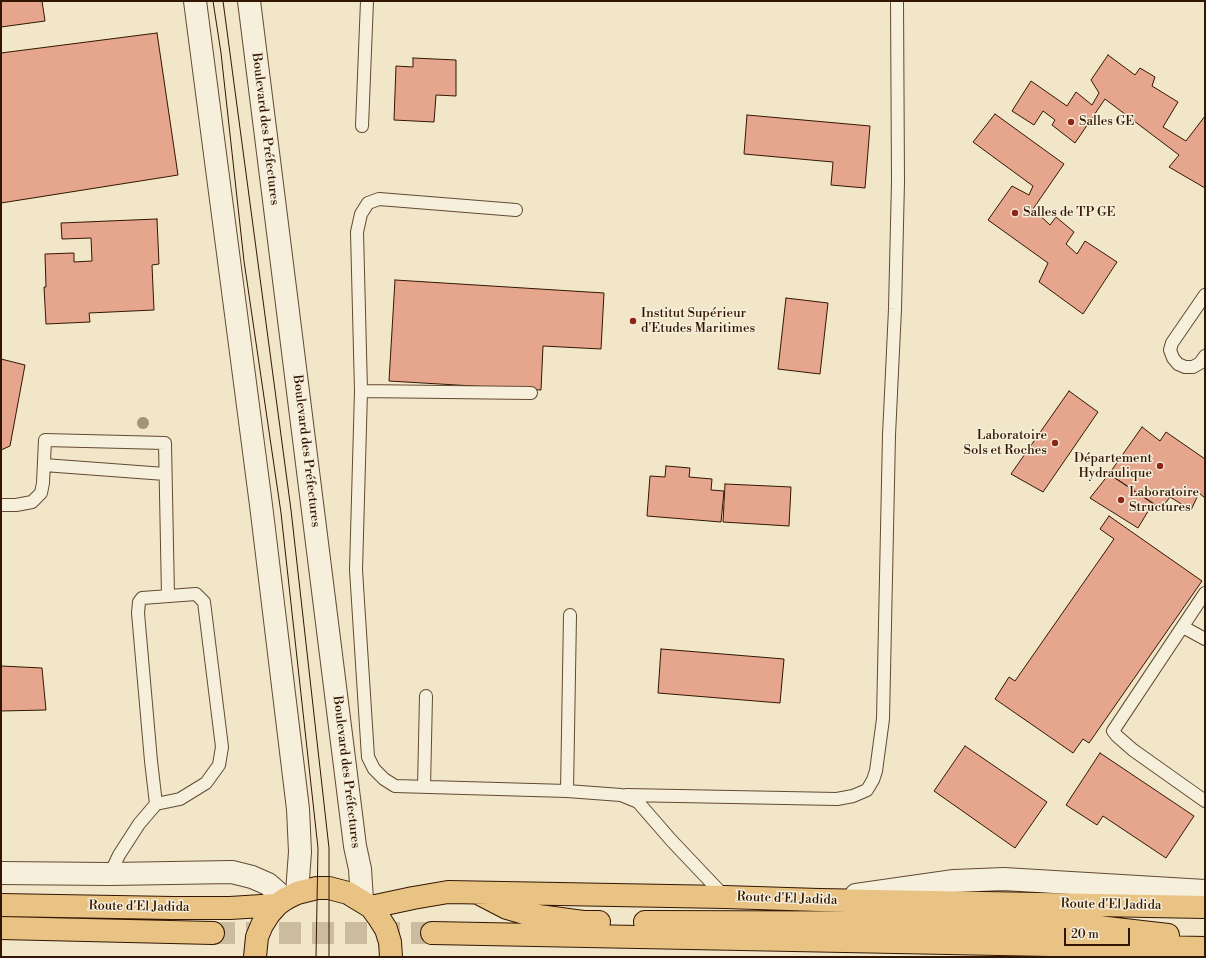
<!DOCTYPE html>
<meta charset="utf-8">
<style>
body{margin:0}
#map{position:relative;width:1206px;height:958px;overflow:hidden;background:#f1e6c7;font-family:"Libre Bodoni",serif}
canvas{display:block}
.frame{position:absolute;inset:0;border:2px solid #331602;pointer-events:none}
.scale{position:absolute;left:1064px;top:928px;width:66px;height:18px;box-sizing:border-box;border:2px solid #331602;border-top:0;padding-left:5px;font-size:12px;line-height:14px;white-space:nowrap;color:#331602;-webkit-text-stroke:3px #f6efdb;paint-order:stroke}
</style>
<div id="map">
<canvas width="1206" height="958"></canvas>
<div class="frame"></div>
<div class="scale">20 m</div>
</div>
<script>
const context = document.querySelector('canvas').getContext('2d');
context.lineJoin = 'round';
function paint(path, color) {
  context.fillStyle = color;
  context.fill(path, 'evenodd');
}
function poly(rows) {
  const path = new Path2D();
  for (const r of rows) {
    path.moveTo(r[0], r[1]);
    for (let i = 2; i < r.length; i += 2) path.lineTo(r[i], r[i + 1]);
  }
  return path;
}
function trace(path, color, width, dash) {
  context.strokeStyle = color;
  context.lineWidth = width;
  context.lineCap = dash ? 'butt' : 'round';
  context.setLineDash(dash || []);
  context.stroke(path);
}
function drawText(font, color, halo, rows, align = 'center') {
  context.font = font + ' "Libre Bodoni",serif';
  context.lineWidth = 3;
  context.setLineDash([]);
  context.textBaseline = 'middle';
  context.strokeStyle = halo;
  context.fillStyle = color;
  for (const [text, x, y, turn = 0] of rows) {
    context.save();
    context.translate(x, y);
    context.rotate((+turn || 0) * Math.PI / 180);
    context.textAlign = isNaN(turn) ? turn : align;
    if (halo) context.strokeText(text, 0, 0);
    context.fillText(text, 0, 0);
    context.restore();
  }
}
const building = poly([
 [1,1,42,1,45,21,1,27,1,1],
 [157,33,178,175,1,203,1,53,157,33],
 [1108,55,1135,75,1140,68,1155,77,1152,86,1178,102,1163,127,1186,141,1205,116,1205,188,1169,167,1179,155,1105,99,1075,143,1052,125,1055,120,1043,111,1034,125,1012,111,1031,81,1067,106,1076,92,1092,105,1099,93,1091,80,1108,55],
 [413,58,456,60,456,96,436,95,434,122,394,120,396,66,413,67,413,58],
 [995,114,1064,164,1033,209,1050,225,1056,217,1074,232,1066,244,1077,254,1085,241,1117,262,1083,314,1039,282,1048,263,988,220,1012,186,1029,195,1033,186,973,142,995,114],
 [747,115,870,126,865,188,831,185,833,162,744,154,747,115],
 [157,219,159,264,152,265,154,310,89,313,90,322,46,324,44,287,46,287,45,254,74,253,74,262,92,261,91,238,62,239,61,223,157,219],
 [395,280,604,293,601,349,543,346,541,390,389,381,395,280],
 [786,298,828,303,820,374,778,369,786,298],
 [1,359,25,365,10,446,1,450,1,359],
 [1069,391,1098,412,1043,492,1011,474,1069,391],
 [1142,427,1160,441,1166,432,1205,459,1205,498,1199,493,1191,510,1170,497,1161,509,1109,474,1142,427],
 [666,466,690,468,689,477,712,479,711,490,724,491,721,522,647,516,650,476,665,477,666,466],
 [1109,474,1153,503,1138,528,1090,498,1109,474],
 [725,484,791,487,789,526,723,522,725,484],
 [1109,516,1202,581,1089,743,1083,739,1073,753,995,699,1009,677,1015,681,1114,539,1100,529,1109,516],
 [661,649,784,659,780,703,658,693,661,649],
 [1,666,42,668,46,710,1,711,1,666],
 [965,746,1047,802,1015,848,934,791,965,746],
 [1100,753,1194,816,1166,858,1103,816,1097,825,1066,805,1100,753]
]);
const trunkTunnel = poly([
 [213,933,432,933]
]);
const service = poly([
 [362,126,367,1],
 [516,210,379,199,368,203,361,214,357,232,361,391,356,570,368,757,374,769,384,779,395,786,567,791,621,795,638,802,671,840,725,897],
 [1205,295,1172,343,1170,350,1173,358,1178,364,1185,367,1193,367,1200,363,1205,356],
 [361,391,531,393],
 [44,465,165,474],
 [1,505,16,505,32,502,41,493,43,483,45,440,165,443,168,596],
 [1205,593,1113,731,1117,736,1133,750,1205,801],
 [1183,627,1205,639],
 [424,787,426,696],
 [567,791,570,615],
 [626,795,837,799,853,796,867,790,873,780,876,771,883,719,889,435,895,309,898,182,897,1],
 [110,874,119,855,139,824,156,804,180,799,206,783,219,765,222,747,204,602,196,594,142,598,139,602,138,613,151,761,156,804]
]);
const minor = poly([
 [1,873,110,874,232,872,252,877,268,884,285,899],
 [856,895,954,881,1004,879,1205,891]
]);
const tertiary = poly([
 [195,1,261,505,298,809,300,852,297,893],
 [249,1,355,846,360,869,362,900]
]);
const trunk = poly([
 [480,894,507,908,531,915,583,922,599,922],
 [1,905,173,908,230,908,277,905],
 [371,907,413,898,448,892,725,897,819,900,1205,907],
 [645,922,1042,923,1098,927,1168,935],
 [1,928,213,933],
 [432,933,1205,948],
 [255,957,257,937,262,925,269,914,277,905,285,899,297,893,317,888,329,888,348,893,371,907,379,918,386,929,390,942,391,957]
]);
const tram = poly([
 [213,1,221,53,244,261,281,513,318,848,316,957],
 [223,1,291,510,329,848,329,957]
]);
const trees = [
 [143,423]
];
const markers = [
 [1071,122,4,"#8f2418"],
 [1015,213,4,"#8f2418"],
 [633,321,4,"#8f2418"],
 [1055,443,4,"#8f2418"],
 [1160,466,4,"#8f2418"],
 [1121,500,4,"#8f2418"]
];
const poiNames = [
 ["Salles GE",1079,122],
 ["Salles de TP GE",1023,213],
 ["Institut Supérieur",641,314],
 ["d'Etudes Maritimes",641,329],
 ["Laboratoire",1047,436,"right"],
 ["Sols et Roches",1047,451,"right"],
 ["Département",1152,459,"right"],
 ["Hydraulique",1152,474,"right"],
 ["Laboratoire",1129,493],
 ["Structures",1129,508]
];
const streetNames = [
 ["Boulevard des Préfectures",265,129,83],
 ["Boulevard des Préfectures",306,451,83],
 ["Boulevard des Préfectures",346,772,83],
 ["Route d'El Jadida",787,899,2],
 ["Route d'El Jadida",1111,905,1],
 ["Route d'El Jadida",139,907,1]
];
paint(building, '#e5a68d');
trace(building, '#331602', 1);
trace(trunkTunnel, '#cbbca0', 22, [22, 11]);
trace(service, '#624a33', 14);
trace(minor, '#624a33', 24);
trace(tertiary, '#624a33', 24);
trace(trunk, '#331602', 24);
trace(service, '#f6efdb', 12);
trace(minor, '#f6efdb', 22);
trace(tertiary, '#f6efdb', 22);
trace(trunk, '#e8c384', 22);
trace(tram, '#331602', 1);
context.fillStyle = '#a29577';
for (const [x, y] of trees) {
  context.beginPath();
  context.arc(x, y, 6, 0, 2 * Math.PI);
  context.fill();
}
for (const [x, y, r, color] of markers) {
  const dot = new Path2D();
  dot.arc(x, y, r, 0, 2 * Math.PI);
  context.fillStyle = color;
  context.fill(dot);
  trace(dot, '#f6efdb', 1.5);
}
drawText('13px', '#331602', '#f6efdb', poiNames, 'left');
drawText('13px', '#331602', '#f6efdb', streetNames);
</script>
